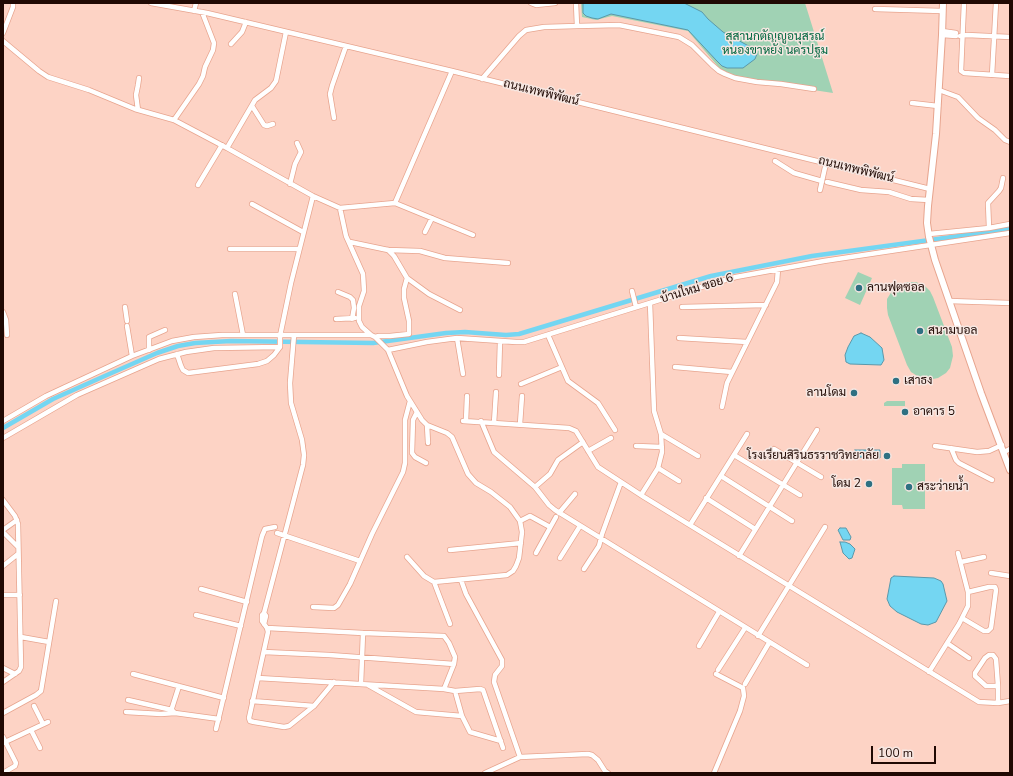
<!DOCTYPE html>
<meta charset="utf-8">
<style>
body{margin:0}
#map{position:relative;width:1013px;height:776px;overflow:hidden;background:#fdd3c5;font-family:"Nunito Sans",sans-serif}
canvas{display:block}
.frame{position:absolute;inset:0;border:4px solid #200903;pointer-events:none}
.scale{position:absolute;left:871px;top:746px;width:65px;height:18px;box-sizing:border-box;border:2px solid #200903;border-top:0;padding-left:5px;font-size:12px;line-height:14px;white-space:nowrap;color:#200903;-webkit-text-stroke:3px #f6e7e2;paint-order:stroke}
</style>
<div id="map">
<canvas width="1013" height="776"></canvas>
<div class="frame"></div>
<div class="scale">100 m</div>
</div>
<script>
const context = document.querySelector('canvas').getContext('2d');
context.lineJoin = 'round';
function paint(path, color) {
  context.fillStyle = color;
  context.fill(path, 'evenodd');
}
function poly(rows) {
  const path = new Path2D();
  for (const r of rows) {
    path.moveTo(r[0], r[1]);
    for (let i = 2; i < r.length; i += 2) path.lineTo(r[i], r[i + 1]);
  }
  return path;
}
function trace(path, color, width, dash) {
  context.strokeStyle = color;
  context.lineWidth = width;
  context.lineCap = dash ? 'butt' : 'round';
  context.setLineDash(dash || []);
  context.stroke(path);
}
function drawText(font, color, halo, rows, align = 'center') {
  context.font = font + ' "Nunito Sans",Sarabun,sans-serif';
  context.lineWidth = 3;
  context.setLineDash([]);
  context.textBaseline = 'middle';
  context.strokeStyle = halo;
  context.fillStyle = color;
  for (const [text, x, y, turn = 0] of rows) {
    context.save();
    context.translate(x, y);
    context.rotate((+turn || 0) * Math.PI / 180);
    context.textAlign = isNaN(turn) ? turn : align;
    if (halo) context.strokeText(text, 0, 0);
    context.fillText(text, 0, 0);
    context.restore();
  }
}
const green = poly([
 [581,3,805,3,833,93,754,81,734,77,721,70,688,31,612,16,596,20,582,17],
 [858,272,872,278,860,305,845,298],
 [908,282,916,282,925,286,930,291,933,297,952,347,953,356,950,368,946,373,938,378,928,380,922,379,911,372,907,365,888,315,887,308,887,299,892,291,899,285],
 [887,401,905,401,905,406,884,406,884,403],
 [902,464,925,464,925,509,903,509,902,505,892,505,892,468,902,468]
]);
const water = poly([
 [583,3,684,3,702,12,708,19,723,32,756,50,757,54,755,59,743,68,727,68,722,66,716,60,688,30,611,14,598,19,592,18,586,16,583,13,583,3],
 [861,333,870,337,882,348,884,360,881,365,850,364,846,362,845,355,848,347,854,336,861,333],
 [855,450,880,450,880,458,858,457,855,450],
 [840,528,846,528,851,537,850,540,843,540,838,530,840,528],
 [840,542,845,542,850,544,855,549,852,558,849,559,843,553,840,542],
 [894,576,934,578,941,581,943,584,947,601,936,622,928,625,921,624,897,612,890,606,887,599,891,578,894,576]
]);
const canal = poly([
 [3,428,53,399,107,375,157,353,178,346,195,343,231,341,373,343,446,333,465,332,506,335,519,334,711,276,812,256,989,232,1010,228]
]);
const street = poly([
 [151,3,207,13,452,71,930,189],
 [531,3,536,5,555,3],
 [964,3,961,71,964,73,1010,76],
 [875,9,942,11],
 [194,11,196,3],
 [577,26,619,25,679,37,692,45,712,65,719,71,725,74,735,78,757,82,781,84,814,89],
 [942,31,956,33],
 [3,33,13,7,13,3],
 [942,35,956,36],
 [960,36,967,35,1010,37],
 [3,41,39,71,48,77,89,90,135,109,174,120,227,148,313,196,340,208,395,203,473,235],
 [231,44,242,32,246,22],
 [992,75,996,3],
 [482,79,519,36,526,30,544,27,577,26,576,3],
 [939,90,958,97,978,118,995,130,1005,140,1010,142],
 [912,103,938,106],
 [252,106,264,125,267,126,273,124],
 [138,110,136,95,138,85,139,78],
 [334,118,330,94,332,86,346,46],
 [174,120,199,84,203,76,205,67,213,50,214,43,202,12],
 [227,148,255,100,271,88,276,81,286,32],
 [775,161,794,173,822,181],
 [827,182,861,190,889,192,911,199,929,200],
 [290,184,295,164,301,152,297,143],
 [198,185,222,145],
 [820,190,826,163],
 [395,203,452,71],
 [252,204,303,232],
 [340,208,346,236,363,274,364,291,359,306,359,321,362,327,371,335],
 [989,228,988,203,999,191,1001,188,1003,178],
 [425,232,432,218],
 [929,234,989,228,1010,224],
 [350,242,388,250,420,251,445,258,508,263],
 [230,249,299,249],
 [388,250,394,256,407,278,429,294,460,310],
 [632,291,636,307],
 [338,292,350,297,353,300,354,308,352,319],
 [235,294,243,335],
 [949,301,1010,303],
 [125,307,127,321],
 [682,307,766,305],
 [3,312,6,320,7,335],
 [336,319,355,318],
 [127,326,132,356],
 [294,335,290,383,291,403,302,440,304,455,303,465,264,613,262,615,262,621,267,628,268,632,249,718,250,721,254,722,284,727,289,726,314,706,334,682],
 [548,335,568,381,598,403,615,430],
 [375,337,379,336,390,336,409,334,409,321,404,298,404,289,407,278],
 [457,338,463,374],
 [679,338,747,342],
 [149,350,149,337,165,330],
 [388,350,427,342,457,338,516,342,524,342,711,284,736,277,824,261,1010,233],
 [177,354,181,366,183,370,188,373,258,364,267,361,274,355,280,347,280,336,291,283,313,196],
 [675,367,732,372],
 [499,375,500,341],
 [521,384,562,367],
 [722,407,727,383,777,282,778,269],
 [417,412,413,420,412,453,415,457,426,463],
 [3,421,46,396,132,356,172,341,194,337,222,335,371,335,375,337,388,350,407,396,422,420,427,425,447,433,452,437,468,474,476,483,491,492,510,507,520,521,522,532,519,558,516,566,513,571,507,575,434,582,424,576,407,557],
 [463,421,569,428,576,431,598,467,644,497,979,702,998,703,1010,701],
 [466,421,467,396],
 [481,421,494,452,535,487,549,505,555,510,807,665],
 [494,423,496,392],
 [520,424,522,396],
 [427,425,428,443],
 [661,434,698,456],
 [3,438,77,395,159,359,186,352,214,348,280,347],
 [636,446,662,447],
 [935,446,977,452,989,451,1002,445],
 [951,448,956,460,959,463,992,480],
 [774,449,821,477],
 [588,451,611,438],
 [1004,452,1010,449],
 [734,455,800,495],
 [658,468,679,481],
 [721,476,792,521],
 [535,487,550,474,558,460,583,442],
 [641,495,658,468,662,452,661,434,654,411,650,303],
 [706,498,755,529],
 [3,500,15,516,18,524,21,667,19,671,3,682],
 [559,513,575,494],
 [520,521,530,516,550,527],
 [690,525,747,434],
 [3,530,17,520],
 [3,532,18,547],
 [277,533,360,561],
 [450,550,521,543],
 [536,553,556,517],
 [739,556,817,430],
 [560,558,580,526],
 [961,562,984,557],
 [3,566,18,554],
 [584,569,599,546,602,534,621,482],
 [991,573,1010,576],
 [461,580,466,594,502,660,502,666,495,675,494,682,520,757],
 [434,582,450,624],
 [201,589,247,602],
 [3,595,20,595],
 [313,607,334,608,338,605,350,584,372,534,403,472,405,463,405,420,410,401],
 [196,615,241,626],
 [962,618,984,631,988,631,991,628,996,590,995,587,989,587,968,592],
 [264,624,266,616,264,613],
 [267,628,363,633,361,684],
 [363,633,444,636,449,643,455,657,454,664,444,689,455,691,462,716,416,712,368,685],
 [758,636,825,527],
 [21,637,49,642],
 [947,643,969,658],
 [699,646,719,612],
 [264,652,329,655,454,664],
 [3,668,15,674],
 [718,670,745,628],
 [929,672,959,624,968,606,968,592,958,553],
 [133,674,224,698],
 [258,678,444,689],
 [745,684,769,643],
 [998,686,986,686,975,676,975,673,985,658,989,655,993,655,996,659,998,686,998,703],
 [455,691,480,689,483,690,503,748],
 [128,700,172,710,175,713,219,719],
 [252,701,314,706],
 [34,706,43,724],
 [171,711,179,686],
 [126,712,161,714,175,713],
 [3,713,36,695,41,691,56,601],
 [462,716,470,732,501,741],
 [216,729,262,536,265,529,275,527],
 [31,730,40,748],
 [3,737,16,763,15,766,3,773],
 [3,743,48,722],
 [485,773,520,757,588,754,592,755,598,760,605,771,608,773],
 [714,773,740,711,744,696,743,688,716,674]
]);
const secondary = poly([
 [943,3,942,35,936,134,928,206,927,223,929,237,935,260,981,393,1010,470]
]);
const markers = [
 [859,288,4,"#2e7082"],
 [920,331,4,"#2e7082"],
 [896,381,4,"#2e7082"],
 [854,393,4,"#2e7082"],
 [905,412,4,"#2e7082"],
 [887,456,4,"#2e7082"],
 [869,484,4,"#2e7082"],
 [909,487,4,"#2e7082"]
];
const parkNames = [
 ["สุสานกตัญญูอนุสรณ์",775,37],
 ["หนองขาหยั่ง นครปฐม",775,51]
];
const streetNames = [
 ["ถนนเทพพิพัฒน์",541,93,14],
 ["ถนนเทพพิพัฒน์",856,170,14],
 ["บ้านใหม่ ซอย 6",697,289,-17]
];
const poiNames = [
 ["ลานฟุตซอล",867,288],
 ["สนามบอล",928,331],
 ["เสาธง",904,381],
 ["ลานโดม",846,393,"right"],
 ["อาคาร 5",913,412],
 ["โรงเรียนสิรินธรราชวิทยาลัย",879,456,"right"],
 ["โดม 2",861,484,"right"],
 ["สระว่ายน้ำ",917,487]
];
paint(green, '#a0d2b4');
paint(water, '#74d6f2');
trace(water, '#5b98aa', 1);
trace(canal, '#74d6f2', 4.5);
trace(street, '#e7a48e', 6);
trace(secondary, '#e7a48e', 8);
trace(street, '#fff', 4.5);
trace(secondary, '#fff', 6);
for (const [x, y, r, color] of markers) {
  const dot = new Path2D();
  dot.arc(x, y, r, 0, 2 * Math.PI);
  context.fillStyle = color;
  context.fill(dot);
  trace(dot, '#f6e7e2', 1.5);
}
drawText('12px', '#026740', '#f6e7e2', parkNames);
drawText('12px', '#200903', '#f6e7e2', streetNames);
drawText('12px', '#200903', '#f6e7e2', poiNames, 'left');
</script>
